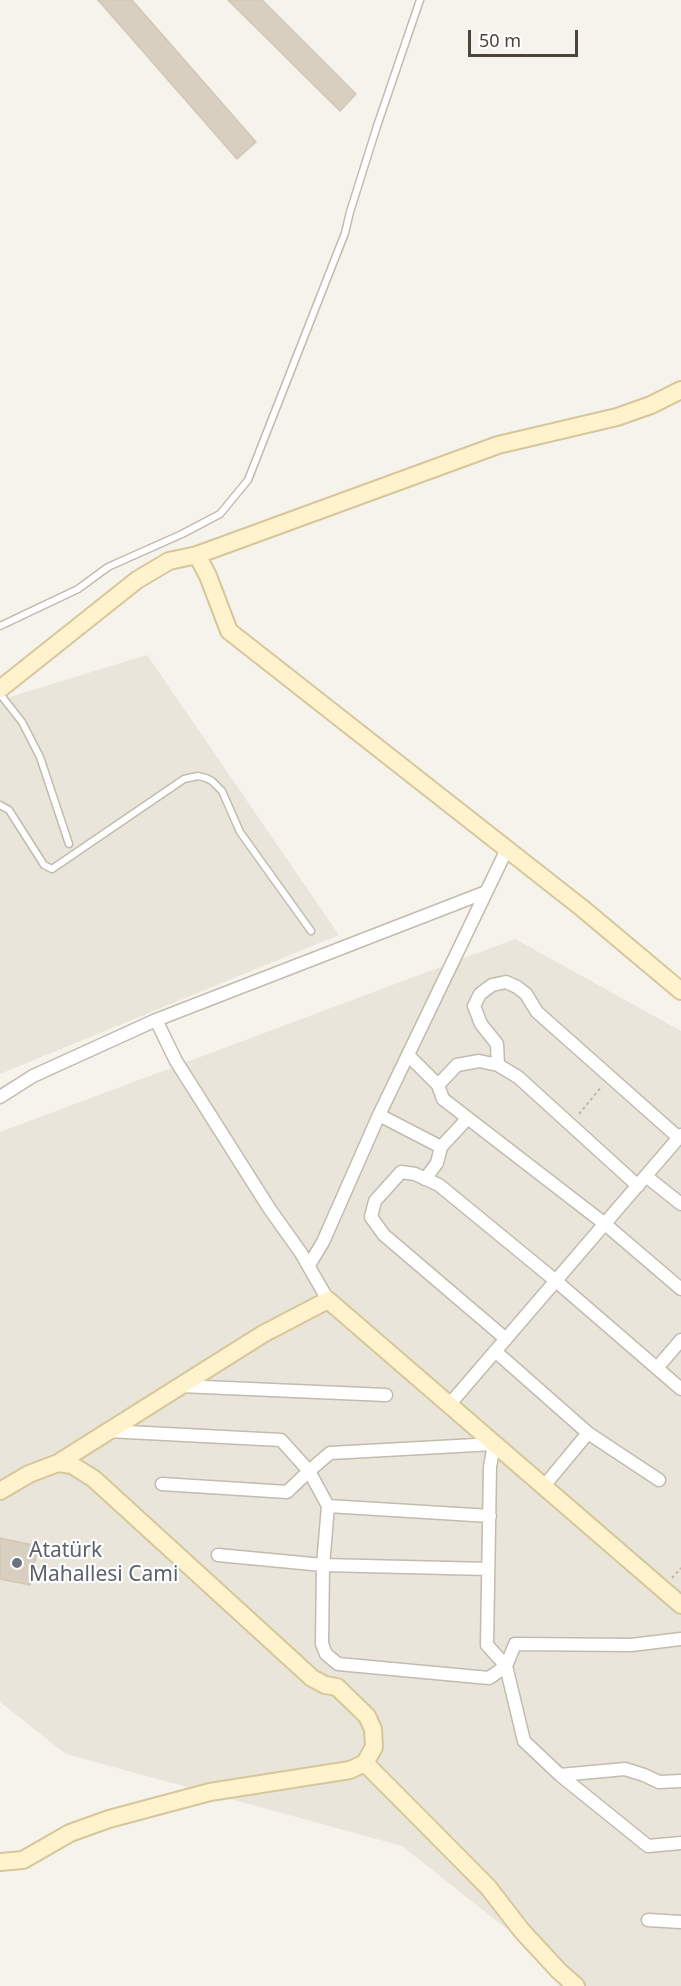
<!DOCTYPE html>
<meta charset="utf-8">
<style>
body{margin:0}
#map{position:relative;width:681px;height:1986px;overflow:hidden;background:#f6f3ec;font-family:"Noto Sans",sans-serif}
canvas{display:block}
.scale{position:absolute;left:468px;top:30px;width:110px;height:27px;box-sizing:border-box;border:3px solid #4b4439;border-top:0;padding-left:8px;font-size:18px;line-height:21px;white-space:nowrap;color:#4b4439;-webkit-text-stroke:4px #fff;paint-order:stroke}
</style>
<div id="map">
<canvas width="681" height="1986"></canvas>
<div class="scale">50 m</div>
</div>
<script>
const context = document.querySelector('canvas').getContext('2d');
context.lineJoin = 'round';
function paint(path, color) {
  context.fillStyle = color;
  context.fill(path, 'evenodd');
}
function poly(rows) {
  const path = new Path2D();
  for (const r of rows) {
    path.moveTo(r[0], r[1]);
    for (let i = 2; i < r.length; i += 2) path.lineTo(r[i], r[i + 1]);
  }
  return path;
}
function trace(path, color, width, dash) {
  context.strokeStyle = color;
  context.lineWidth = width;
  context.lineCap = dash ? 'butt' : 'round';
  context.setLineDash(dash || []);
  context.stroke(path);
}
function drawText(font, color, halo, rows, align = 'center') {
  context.font = font + ' "Noto Sans",sans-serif';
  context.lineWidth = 4.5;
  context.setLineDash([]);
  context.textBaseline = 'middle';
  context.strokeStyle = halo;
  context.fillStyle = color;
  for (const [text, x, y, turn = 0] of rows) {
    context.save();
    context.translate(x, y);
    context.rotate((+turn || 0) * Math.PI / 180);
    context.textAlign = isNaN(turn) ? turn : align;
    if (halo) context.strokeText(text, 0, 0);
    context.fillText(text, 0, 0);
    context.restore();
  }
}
const residential = poly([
 [147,655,339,935,0,1074,0,700],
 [515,939,681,1031,681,1986,579,1986,402,1846,66,1754,0,1702,0,1132]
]);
const building = poly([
 [98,0,132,0,256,142,237,159,98,0],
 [228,0,262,0,356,94,340,111,228,0],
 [0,1538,38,1546,30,1585,0,1579,0,1538]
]);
const path = poly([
 [579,1114,602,1086],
 [672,1578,681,1568]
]);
const lane = poly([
 [0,626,78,589,108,567,182,534,220,514,248,480,345,233,350,212,377,126,420,0],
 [0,694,22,722,40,757,69,844],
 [0,805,9,810,44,865,52,869,184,779,198,776,206,778,212,781,222,791,240,832,311,931]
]);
const street = poly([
 [156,1020,176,1061,269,1208,301,1253,328,1300],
 [408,1055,438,1085],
 [498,1065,497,1044,481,1024,474,1006,480,994,492,985,506,982,517,987,526,994,537,1012,679,1138],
 [0,1097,33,1076,156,1020,486,892],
 [379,1115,441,1147,467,1119],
 [647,1177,681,1204],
 [425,1179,437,1163,441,1147],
 [638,1186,518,1077,498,1065,479,1061,457,1065,438,1085,443,1099,605,1224,681,1289],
 [309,1265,323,1242,379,1115,507,849],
 [506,1339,384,1235,371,1217,375,1201,401,1172,415,1174,439,1185,556,1281,681,1389],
 [495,1351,588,1433,659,1480],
 [657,1368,681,1340],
 [181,1386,386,1395],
 [449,1405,681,1135],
 [108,1431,281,1440,309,1471,328,1506,323,1565,322,1644,326,1654,338,1664,489,1678,506,1666,515,1644,631,1645,681,1639],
 [162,1484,287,1492,309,1471,330,1453,494,1444,490,1467,487,1645,506,1666,524,1741,560,1775,648,1846,681,1843],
 [544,1486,588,1433],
 [328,1506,490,1516],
 [218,1555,323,1565,488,1569],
 [560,1775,625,1769,644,1775,659,1782,681,1781],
 [648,1920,681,1922]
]);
const secondary = poly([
 [197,555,498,445,617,417,651,405,681,390],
 [0,689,137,580,169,561,197,555,208,576,229,631,582,908,681,991],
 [0,1491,29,1474,58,1463,263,1334,328,1300,681,1605],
 [365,1763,488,1887,522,1931,559,1971,576,1986],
 [0,1862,23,1860,70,1833,109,1819,210,1792,350,1770,365,1763,374,1747,373,1729,367,1716,337,1687,325,1685,312,1678,94,1479,72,1465,58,1463]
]);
const markers = [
 [17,1563,6,"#6b7280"]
];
const worshipNames = [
 ["Atatürk",29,1551],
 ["Mahallesi Cami",29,1575]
];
paint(residential, '#eae5da');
paint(building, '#d8cfc1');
trace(building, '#d3c7b4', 1.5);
trace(lane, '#c2bbae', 9);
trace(street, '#c2bbae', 15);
trace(secondary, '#d6c79b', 20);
trace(path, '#c4b79f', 2, [3, 3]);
trace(lane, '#fff', 6);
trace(street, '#fff', 12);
trace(secondary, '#fff3cd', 16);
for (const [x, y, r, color] of markers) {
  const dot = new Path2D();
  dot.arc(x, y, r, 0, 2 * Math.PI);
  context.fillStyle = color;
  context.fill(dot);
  trace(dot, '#fff', 2);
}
drawText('21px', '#5b616d', '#fff', worshipNames, 'left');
</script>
